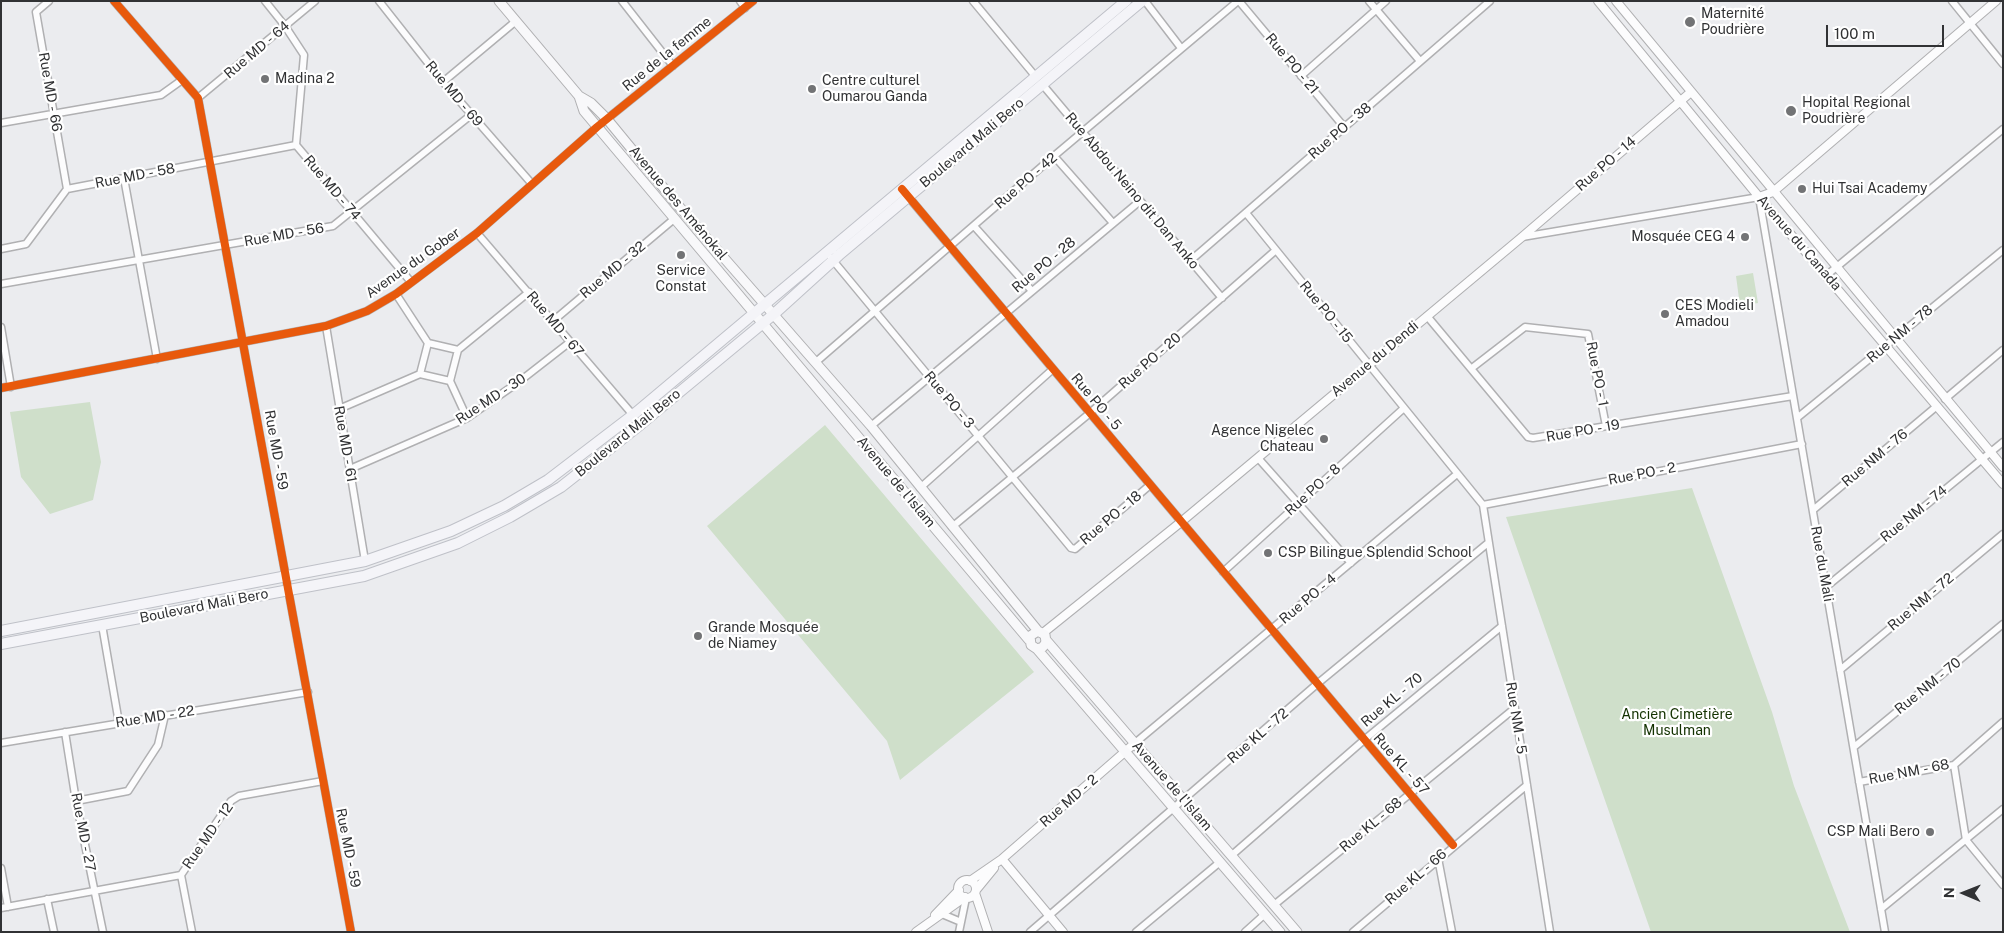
<!DOCTYPE html>
<meta charset="utf-8">
<style>
body{margin:0}
#map{position:relative;width:2004px;height:933px;overflow:hidden;background:#ebecef;font-family:"Public Sans",sans-serif}
canvas{display:block}
.frame{position:absolute;inset:0;border:2px solid #313234;pointer-events:none}
.north{position:absolute;left:1939px;top:868px;width:50px;height:50px;-webkit-text-stroke:4px #fff;paint-order:stroke;rotate:271deg;font-size:14px;font-weight:700;line-height:20px;text-align:center;color:#313234}
.north::after{content:'';display:block;margin:auto;width:18px;height:22px;background:#313234;clip-path:polygon(50% 0,100% 100%,50% 72%,0 100%)}
.scale{position:absolute;left:1826px;top:25px;width:118px;height:22px;box-sizing:border-box;border:2px solid #313234;border-top:0;padding-left:6px;font-size:15px;line-height:18px;white-space:nowrap;color:#313234;-webkit-text-stroke:4px #fff;paint-order:stroke}
</style>
<div id="map">
<canvas width="2004" height="933"></canvas>
<div class="frame"></div>
<div class="north">N</div>
<div class="scale">100 m</div>
</div>
<script>
const context = document.querySelector('canvas').getContext('2d');
context.lineJoin = 'round';
function paint(path, color) {
  context.fillStyle = color;
  context.fill(path, 'evenodd');
}
function poly(rows) {
  const path = new Path2D();
  for (const r of rows) {
    if (r.length === 3) {
      path.moveTo(r[0] + r[2], r[1]);
      path.arc(r[0], r[1], r[2], 0, 2 * Math.PI);
      continue;
    }
    path.moveTo(r[0], r[1]);
    for (let i = 2; i < r.length; i += 2) path.lineTo(r[i], r[i + 1]);
  }
  return path;
}
function trace(path, color, width, dash) {
  context.strokeStyle = color;
  context.lineWidth = width;
  context.lineCap = dash ? 'butt' : 'round';
  context.setLineDash(dash || []);
  context.stroke(path);
}
function drawText(font, color, halo, rows, align = 'center') {
  context.font = font + ' "Public Sans",sans-serif';
  context.lineWidth = 4.5;
  context.setLineDash([]);
  context.textBaseline = 'middle';
  context.strokeStyle = halo;
  context.fillStyle = color;
  for (const [text, x, y, turn = 0] of rows) {
    context.save();
    context.translate(x, y);
    context.rotate((+turn || 0) * Math.PI / 180);
    context.textAlign = isNaN(turn) ? turn : align;
    if (halo) context.strokeText(text, 0, 0);
    context.fillText(text, 0, 0);
    context.restore();
  }
}
const green = poly([
 [1753,273,1758,303,1740,306,1736,276],
 [90,402,101,462,93,500,50,514,21,477,10,412],
 [825,425,1034,672,900,780,887,741,707,526],
 [1692,488,1772,712,1794,786,1850,932,1651,932,1506,517]
]);
const minor = poly([
 [49,1,36,12,67,189],
 [114,1,198,98,351,932],
 [265,1,285,26,304,55,296,145,411,282],
 [379,1,443,82,532,184],
 [622,1,673,66],
 [740,1,745,8],
 [973,1,1036,77],
 [1145,1,1181,48],
 [1239,1,1345,128],
 [1369,1,1420,61],
 [1952,1,2003,64],
 [1301,76,1386,1],
 [443,82,516,21],
 [1042,84,1222,298],
 [198,98,315,1],
 [1,123,161,95,182,80],
 [1054,156,1113,223],
 [124,178,157,359],
 [906,194,1453,845],
 [1246,213,1483,505],
 [974,226,1032,291],
 [477,233,633,415],
 [1522,237,1759,197,1885,932],
 [1,249,26,244,67,189,296,145],
 [831,258,1071,548,1075,549,1150,485],
 [1190,261,1490,1],
 [1827,275,2003,129],
 [1,284,333,226,471,115],
 [396,294,428,343,458,350,450,381,467,418],
 [1427,316,1528,437,1533,438,1793,396],
 [553,321,674,219],
 [326,326,365,561],
 [1,327,11,387],
 [428,343,420,374,450,381],
 [458,350,529,292],
 [816,362,1054,156,1238,1],
 [1472,368,1525,327,1588,334,1606,426],
 [1,388,326,326,367,311,396,294,477,233,597,127,753,1],
 [1945,399,2003,350],
 [339,409,420,374],
 [1797,418,2003,250],
 [871,426,1140,201],
 [1258,458,1351,563],
 [350,469,467,418,520,381,570,342],
 [920,488,1053,369],
 [1483,505,1550,932],
 [1483,505,1802,444],
 [1813,510,1937,406],
 [952,527,1090,413,1276,250],
 [1223,572,1404,408],
 [1826,587,2003,442],
 [102,625,119,723],
 [1840,670,2003,534],
 [65,732,76,801,103,932],
 [1,743,308,692],
 [1135,743,1457,474],
 [1854,747,2003,624],
 [1954,765,1966,840,2003,885],
 [1859,782,1954,765,2003,722],
 [76,801,128,791,158,745,165,715],
 [1232,855,1364,740,1502,626],
 [1438,858,1452,932],
 [1,868,8,907],
 [47,899,54,932],
 [1274,905,1515,708],
 [1,908,181,875],
 [1881,909,2003,809],
 [942,914,961,922],
 [192,932,181,875,231,801,239,796,323,781],
 [959,932,966,898],
 [1030,932,1317,684,1488,543],
 [1136,932,1220,862],
 [1245,932,1265,914],
 [1353,932,1527,785]
]);
const tertiary = poly([
 [1598,1,1759,197,2003,484],
 [1616,1,2003,467],
 [1759,197,1773,192,1996,1],
 [1043,633,1181,522,1522,237,1691,92],
 [1002,859,1063,932],
 [967,889,9],
 [970,881,1002,859,1135,743],
 [976,890,994,868],
 [975,893,988,932],
 [935,915,959,890],
 [916,932,965,897]
]);
const secondary = poly([
 [499,1,579,96,591,103,607,119,676,203,871,426,1038,631],
 [579,96,584,111,1029,640],
 [1046,640,1297,932],
 [1037,649,1043,647,1046,642,1045,635,1038,631,1030,636,1031,645,1037,649,1280,932]
]);
const primary = poly([
 [1,631,365,561,451,531,504,506,548,480,633,415,1126,1],
 [1,644,364,576,458,543,510,517,561,487,641,424,774,314,839,255,1142,1]
]);
const cycleway = poly([
 [114,1,198,98,351,932],
 [902,189,1453,845],
 [1,388,326,326,367,311,396,294,477,233,597,127,753,1]
]);
const markers = [
 [1690,22,6,"#727375"],
 [265,79,5,"#727375"],
 [812,89,5,"#727375"],
 [1791,111,6,"#727375"],
 [1802,189,5,"#727375"],
 [1745,237,5,"#727375"],
 [681,255,5,"#727375"],
 [1665,314,5,"#727375"],
 [1324,439,5,"#727375"],
 [1268,553,5,"#727375"],
 [698,636,5,"#727375"],
 [1930,832,5,"#727375"]
];
const poiNames = [
 ["Maternité",1701,14],
 ["Poudrière",1701,30],
 ["Madina 2",275,79],
 ["Centre culturel",822,81],
 ["Oumarou Ganda",822,97],
 ["Hopital Regional",1802,103],
 ["Poudrière",1802,119],
 ["Hui Tsai Academy",1812,189],
 ["Mosquée CEG 4",1735,237,"right"],
 ["Service",681,271,"center"],
 ["Constat",681,287,"center"],
 ["CES Modieli",1675,306],
 ["Amadou",1675,322],
 ["Agence Nigelec",1314,431,"right"],
 ["Chateau",1314,447,"right"],
 ["CSP Bilingue Splendid School",1278,553],
 ["Grande Mosquée",708,628],
 ["de Niamey",708,644],
 ["CSP Mali Bero",1920,832,"right"]
];
const streetNames = [
 ["Rue MD - 64",257,50,-40],
 ["Rue de la femme",667,54,-39],
 ["Rue PO - 21",1292,64,50],
 ["Rue MD - 66",50,92,80],
 ["Rue MD - 69",454,94,50],
 ["Rue PO - 38",1340,131,-41],
 ["Boulevard Mali Bero",972,143,-40],
 ["Rue PO - 14",1606,164,-41],
 ["Rue MD - 58",135,176,-11],
 ["Rue PO - 42",1026,181,-41],
 ["Rue MD - 74",332,188,50],
 ["Rue Abdou Neino dit Dan Anko",1132,191,50],
 ["Avenue des Aménokal",678,203,50],
 ["Rue MD - 56",284,235,-10],
 ["Avenue du Canada",1799,243,49],
 ["Avenue du Gober",413,263,-35],
 ["Rue PO - 28",1044,265,-40],
 ["Rue MD - 32",613,270,-40],
 ["Rue PO - 15",1326,312,51],
 ["Rue MD - 67",555,324,50],
 ["Rue NM - 78",1900,334,-40],
 ["Avenue du Dendi",1375,359,-40],
 ["Rue PO - 20",1150,361,-41],
 ["Rue PO - 1",1597,374,79],
 ["Rue MD - 30",491,399,-33],
 ["Rue PO - 3",949,400,50],
 ["Rue PO - 5",1096,402,50],
 ["Rue PO - 19",1583,431,-10],
 ["Boulevard Mali Bero",628,433,-39],
 ["Rue MD - 61",345,444,80],
 ["Rue MD - 59",276,450,80],
 ["Rue NM - 76",1875,458,-40],
 ["Rue PO - 2",1642,474,-11],
 ["Avenue de l'Islam",896,482,50],
 ["Rue PO - 8",1313,490,-42],
 ["Rue NM - 74",1914,514,-39],
 ["Rue PO - 18",1111,518,-40],
 ["Rue du Mali",1822,564,80],
 ["Rue PO - 4",1308,599,-40],
 ["Rue NM - 72",1921,602,-40],
 ["Boulevard Mali Bero",204,606,-11],
 ["Rue NM - 70",1928,686,-39],
 ["Rue KL - 70",1392,700,-40],
 ["Rue MD - 22",155,717,-9],
 ["Rue NM - 5",1516,718,81],
 ["Rue KL - 72",1258,736,-41],
 ["Rue KL - 57",1401,764,49],
 ["Rue NM - 68",1909,772,-11],
 ["Avenue de l'Islam",1172,786,49],
 ["Rue MD - 2",1069,801,-41],
 ["Rue KL - 68",1371,825,-40],
 ["Rue MD - 27",83,832,79],
 ["Rue MD - 12",208,836,-55],
 ["Rue MD - 59",348,848,79],
 ["Rue KL - 66",1416,877,-41]
];
const parkNames = [
 ["Ancien Cimetière",1677,715],
 ["Musulman",1677,731]
];
paint(green, '#cfdfca');
trace(minor, '#b0b0b2', 9);
trace(tertiary, '#b0b0b2', 10);
trace(secondary, '#b0b0b2', 11);
trace(primary, '#bfc1c8', 12);
trace(minor, '#fcfcfd', 6);
trace(tertiary, '#fcfcfd', 8);
trace(secondary, '#f8f8fa', 9);
trace(primary, '#f4f4f8', 10);
trace(cycleway, '#e8590c', 8);
for (const [x, y, r, color] of markers) {
  const dot = new Path2D();
  dot.arc(x, y, r, 0, 2 * Math.PI);
  context.fillStyle = color;
  context.fill(dot);
  trace(dot, '#fff', 2);
}
drawText('14px', '#313234', '#fff', poiNames, 'left');
drawText('14px', '#313234', '#fff', streetNames);
drawText('14px', '#133200', '#fff', parkNames);
</script>
